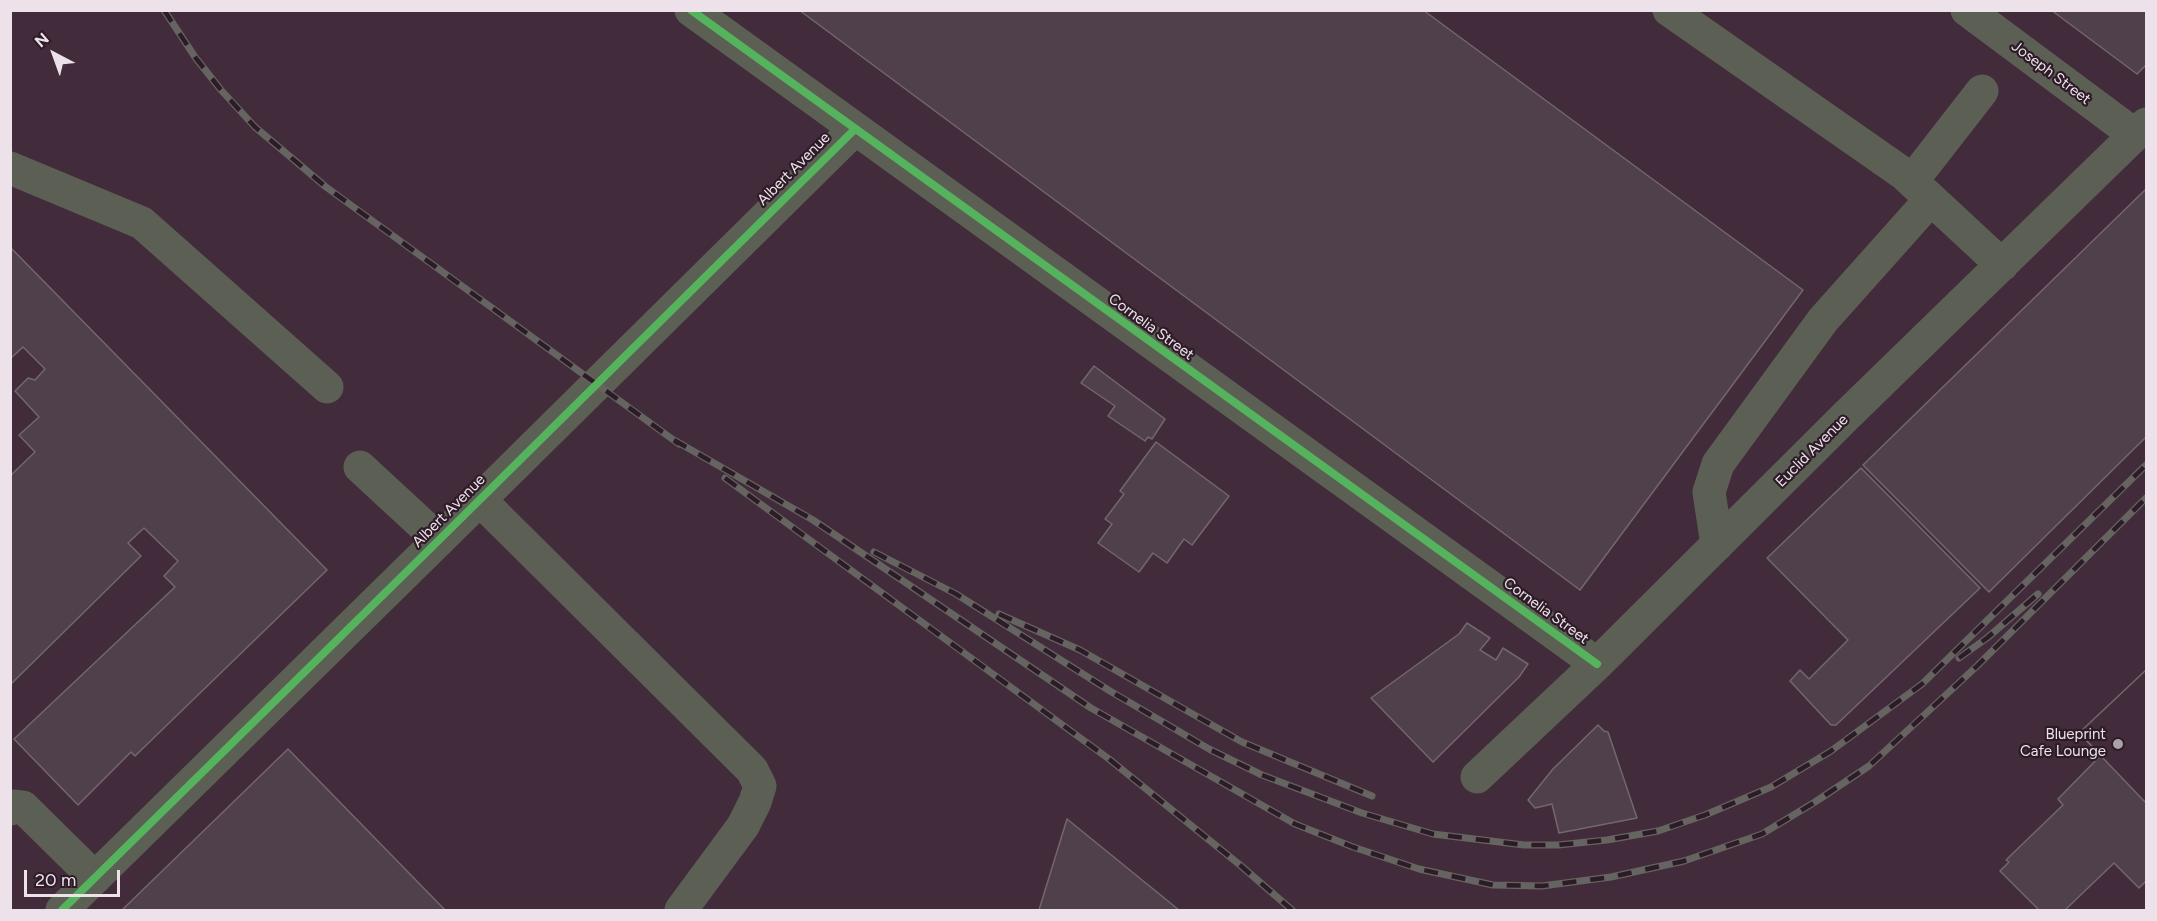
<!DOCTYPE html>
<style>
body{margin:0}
#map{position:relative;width:2157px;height:921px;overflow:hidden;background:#332930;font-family:Figtree,sans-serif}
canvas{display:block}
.frame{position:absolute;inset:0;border:12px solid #eee2ea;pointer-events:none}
.north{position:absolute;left:24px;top:24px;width:60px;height:60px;-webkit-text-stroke:4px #2d1c28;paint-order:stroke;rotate:319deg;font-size:16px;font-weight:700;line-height:24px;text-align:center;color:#eee2ea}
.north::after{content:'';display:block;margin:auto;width:21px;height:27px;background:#eee2ea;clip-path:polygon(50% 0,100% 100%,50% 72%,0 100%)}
.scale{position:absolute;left:24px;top:870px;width:96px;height:27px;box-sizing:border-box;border:3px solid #eee2ea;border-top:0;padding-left:8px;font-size:18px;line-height:21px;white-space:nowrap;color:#eee2ea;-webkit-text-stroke:4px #2d1c28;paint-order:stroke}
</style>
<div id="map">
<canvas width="2157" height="921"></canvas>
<div class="frame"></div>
<div class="north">N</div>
<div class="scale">20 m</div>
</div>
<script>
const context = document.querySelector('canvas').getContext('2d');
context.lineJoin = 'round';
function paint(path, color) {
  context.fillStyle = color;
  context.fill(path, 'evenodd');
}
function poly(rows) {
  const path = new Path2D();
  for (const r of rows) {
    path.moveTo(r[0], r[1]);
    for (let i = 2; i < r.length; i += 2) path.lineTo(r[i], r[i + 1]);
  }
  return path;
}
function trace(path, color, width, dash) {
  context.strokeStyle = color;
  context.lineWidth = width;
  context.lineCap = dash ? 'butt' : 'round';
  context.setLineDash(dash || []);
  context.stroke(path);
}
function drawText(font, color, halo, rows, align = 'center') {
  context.font = font + ' Figtree,sans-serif';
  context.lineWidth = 4.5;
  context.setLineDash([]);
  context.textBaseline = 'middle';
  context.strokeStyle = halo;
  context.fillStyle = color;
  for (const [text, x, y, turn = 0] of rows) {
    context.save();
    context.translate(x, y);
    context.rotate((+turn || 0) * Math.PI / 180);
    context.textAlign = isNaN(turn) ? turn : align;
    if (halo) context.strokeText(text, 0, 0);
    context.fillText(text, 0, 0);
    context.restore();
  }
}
const built = poly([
 [11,11,2146,11,2146,910,11,910]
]);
const building = poly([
 [799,10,1423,10,1803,290,1580,590,799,10],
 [2051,10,2146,10,2146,65,2137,74,2051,10],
 [2146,189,2146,437,1989,592,1863,465,2146,189],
 [10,247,327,570,135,756,131,752,78,805,14,739,175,587,164,576,178,561,144,528,128,543,141,556,10,685,10,476,35,452,19,435,39,417,15,391,28,378,35,380,45,369,23,347,10,359,10,247],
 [1094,366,1165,419,1152,439,1148,437,1145,441,1108,416,1115,406,1081,383,1094,366],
 [1156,442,1229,496,1192,545,1184,539,1167,563,1153,553,1139,572,1098,543,1112,524,1105,519,1124,494,1120,491,1156,442],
 [1861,468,1980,588,1836,725,1831,725,1790,681,1800,670,1809,679,1848,640,1767,558,1861,468],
 [1467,623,1490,638,1480,650,1496,660,1503,648,1528,664,1519,677,1433,762,1371,698,1459,634,1467,623],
 [2146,670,2146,881,2139,888,2114,863,2065,910,2039,910,2000,871,2009,862,2006,860,2063,805,2058,799,2101,755,2079,733,2146,670],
 [2146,670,2146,803,2079,733,2146,670],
 [1598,725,1604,731,1608,732,1637,818,1559,833,1552,804,1535,808,1528,800,1553,769,1598,725],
 [288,749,445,910,122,910,288,749],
 [1067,819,1179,910,1039,910,1067,819]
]);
const minor = poly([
 [691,10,1597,664],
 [1669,10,1904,174,2002,265],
 [1967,10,2135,135],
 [10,168,142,223,327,387],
 [1912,181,1982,91],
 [360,467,439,540],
 [480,500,752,770,760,786,755,802,743,826,681,910],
 [1717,545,1709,492,1718,464,1823,320,1931,199],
 [1477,777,1597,664,1846,416,2146,124],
 [10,809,15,806,23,807,95,878],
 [62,910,439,540,854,130]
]);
const rail = poly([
 [164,10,195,57,221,90,255,127,326,187,679,444],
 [674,440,813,520,1091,708,1295,824,1353,847,1419,869,1493,885,1542,886,1611,877,1684,861,1762,834,1815,802,1869,766,1922,717,1976,667,2146,498],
 [725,478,1109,759,1240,865,1292,910],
 [874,552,956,594,1110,691,1209,749,1262,775,1362,813,1433,834,1524,845,1558,845,1607,840,1658,831,1705,815,1771,787,1831,751,1922,684,2146,465],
 [999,614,1080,650,1242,742,1372,796],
 [1959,658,1987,638,2038,594]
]);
const cycleway = poly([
 [691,10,1597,664],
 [62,910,439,540,854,130]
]);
const markers = [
 [2118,744,6,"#ada1a9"]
];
const streetNames = [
 ["Joseph Street",2051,73,37],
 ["Albert Avenue",794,169,-45],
 ["Cornelia Street",1151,327,36],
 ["Euclid Avenue",1812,451,-45],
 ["Albert Avenue",449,511,-45],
 ["Cornelia Street",1546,611,36]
];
const poiNames = [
 ["Blueprint",2106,735],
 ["Cafe Lounge",2106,752]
];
paint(built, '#422c3b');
paint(building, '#50404c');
trace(building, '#71676e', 1.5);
trace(minor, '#5c6054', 33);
trace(rail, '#656460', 7);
trace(rail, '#2d1c28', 4.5, [14]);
trace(cycleway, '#56b35d', 8);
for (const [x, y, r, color] of markers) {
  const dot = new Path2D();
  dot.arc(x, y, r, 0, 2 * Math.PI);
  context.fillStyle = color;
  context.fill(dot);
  trace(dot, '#2d1c28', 2);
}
drawText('15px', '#eee2ea', '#2d1c28', streetNames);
drawText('15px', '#eee2ea', '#2d1c28', poiNames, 'right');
</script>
